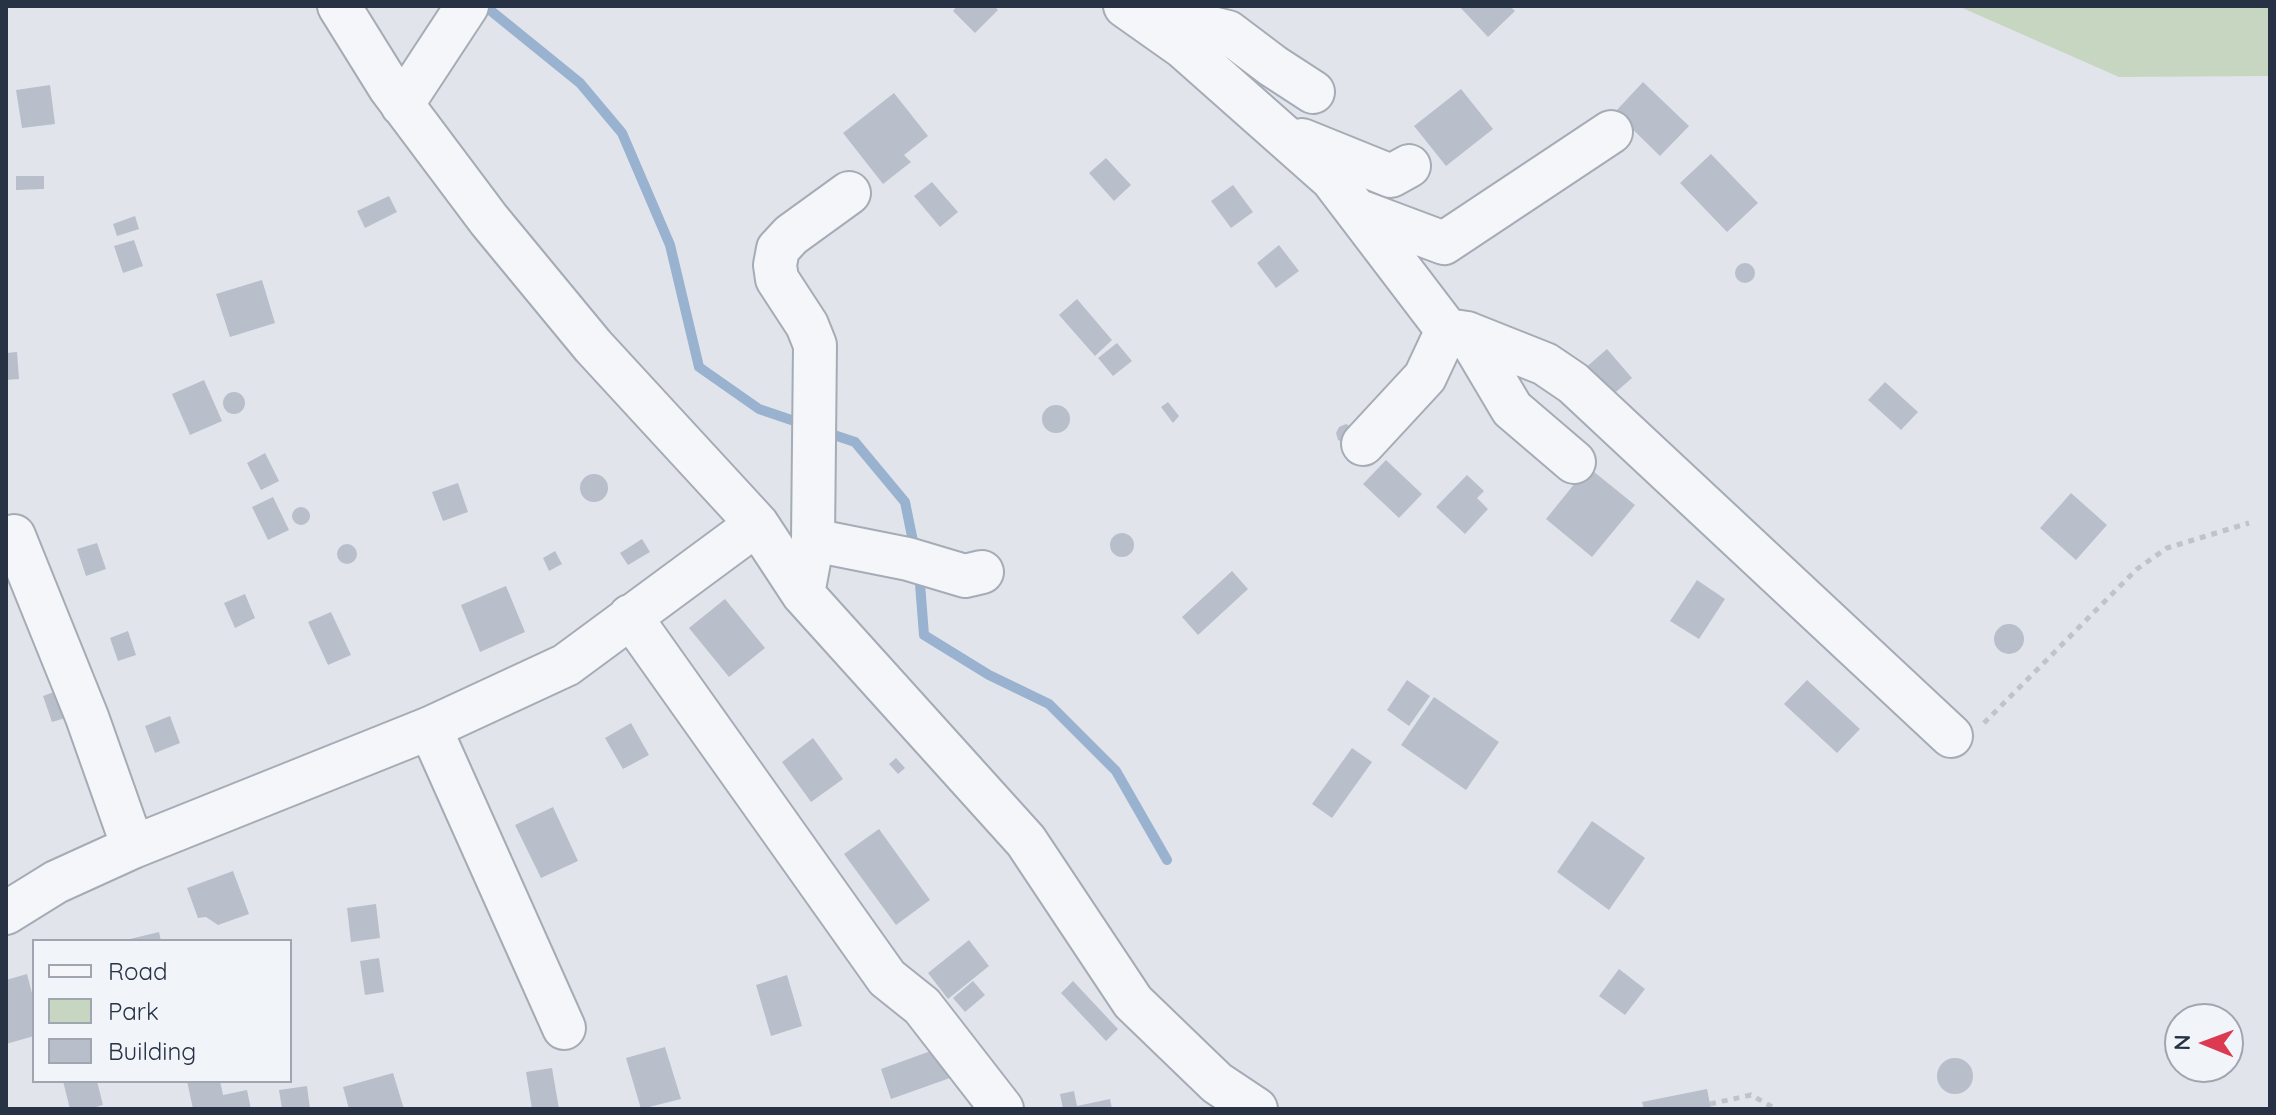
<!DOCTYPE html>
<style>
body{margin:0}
#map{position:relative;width:2276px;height:1115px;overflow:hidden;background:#e1e5eb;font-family:Quicksand,sans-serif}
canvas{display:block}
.frame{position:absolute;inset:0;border:8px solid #273245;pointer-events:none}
.legend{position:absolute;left:32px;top:939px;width:260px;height:144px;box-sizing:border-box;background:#f1f4f8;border:2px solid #a0a6b0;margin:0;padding:10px 14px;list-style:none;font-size:24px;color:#273245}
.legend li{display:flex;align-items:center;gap:16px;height:40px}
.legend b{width:40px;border:2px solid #a0a6b0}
.north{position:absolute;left:2164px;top:1003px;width:80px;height:80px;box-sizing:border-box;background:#f1f4f8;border:2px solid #a0a6b0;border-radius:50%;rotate:271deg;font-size:22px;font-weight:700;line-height:32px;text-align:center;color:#273245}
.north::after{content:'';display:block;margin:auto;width:28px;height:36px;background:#dc3a51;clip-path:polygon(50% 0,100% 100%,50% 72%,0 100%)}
</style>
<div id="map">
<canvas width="2276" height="1115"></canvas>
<div class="frame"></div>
<ul class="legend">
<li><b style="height:10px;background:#f4f6f9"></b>Road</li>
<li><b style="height:22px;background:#c6d6c1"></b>Park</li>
<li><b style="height:22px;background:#b8beca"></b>Building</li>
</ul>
<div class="north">N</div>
</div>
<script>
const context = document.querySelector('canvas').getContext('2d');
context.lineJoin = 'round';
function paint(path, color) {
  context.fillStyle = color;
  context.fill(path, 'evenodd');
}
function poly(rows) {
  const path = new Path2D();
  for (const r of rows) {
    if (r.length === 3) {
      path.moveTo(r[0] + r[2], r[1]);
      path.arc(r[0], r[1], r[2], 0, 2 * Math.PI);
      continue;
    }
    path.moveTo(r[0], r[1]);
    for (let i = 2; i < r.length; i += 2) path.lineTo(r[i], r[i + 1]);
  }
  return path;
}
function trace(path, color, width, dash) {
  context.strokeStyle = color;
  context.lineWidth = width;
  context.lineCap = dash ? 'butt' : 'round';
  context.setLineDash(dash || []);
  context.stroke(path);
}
const green = poly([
 [1958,6,2270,6,2270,76,2119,77]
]);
const stream = poly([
 [485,6,580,83,622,133,670,245,699,367,759,409,806,425],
 [825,432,855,442,905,502,915,551],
 [919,571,924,635,989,675,1049,704,1116,771,1167,860]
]);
const building = poly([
 [957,6,994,6,998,10,975,33,953,11],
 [1459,6,1510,6,1515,11,1488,37],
 [1643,82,1689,126,1660,156,1615,112],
 [50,85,55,124,22,128,16,90],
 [1461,89,1493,129,1446,166,1414,126],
 [894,93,928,136,904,155,911,162,883,184,843,133],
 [1711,154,1758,203,1727,232,1680,183],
 [1106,158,1131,185,1114,201,1089,173],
 [16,176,44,176,44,189,16,190],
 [932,182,958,212,940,227,914,196],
 [1233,185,1253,212,1231,228,1211,201],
 [389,196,397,212,365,228,357,211],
 [135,216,139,229,117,236,113,224],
 [134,240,143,266,123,273,114,246],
 [1279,245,1299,271,1276,288,1257,263],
 [1745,273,10],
 [262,280,275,323,230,337,216,294],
 [1077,299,1112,340,1095,356,1059,315],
 [1117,343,1132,361,1113,376,1098,358],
 [1607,349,1632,378,1609,398,1583,370],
 [17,352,19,379,6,380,6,353],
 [204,380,222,421,190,435,172,394],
 [1885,382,1918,412,1901,430,1868,400],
 [234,403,11],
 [1168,402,1179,416,1173,423,1161,407],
 [1056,419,14],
 [1346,424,1352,427,1345,443,1338,440,1336,433,1339,427],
 [265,453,279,481,261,490,247,463],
 [1386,460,1422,494,1399,518,1363,484],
 [1588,467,1635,505,1592,557,1546,519],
 [594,488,14],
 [1467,475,1484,491,1477,498,1488,509,1465,534,1436,507],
 [458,483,468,512,443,521,432,492],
 [2071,493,2107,525,2076,560,2040,528],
 [273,497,289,530,268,540,252,507],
 [301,516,9],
 [1122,545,12],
 [642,539,650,552,628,565,620,553],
 [97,543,106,569,86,576,77,549],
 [347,554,10],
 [555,551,562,564,549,571,543,558],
 [1232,571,1248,589,1198,635,1182,617],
 [1697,580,1725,599,1699,639,1670,621],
 [506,586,525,632,480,652,461,605],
 [245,594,255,618,235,628,224,603],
 [725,599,765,648,729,677,689,628],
 [331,612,351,655,328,665,308,622],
 [2009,639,15],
 [128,631,136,655,118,661,110,638],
 [1407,680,1430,696,1409,726,1387,710],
 [1807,680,1860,729,1837,753,1784,704],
 [62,689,72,716,52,722,43,696],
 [1434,697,1499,742,1466,790,1401,745],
 [170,716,180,743,155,753,145,726],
 [631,723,649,755,623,769,605,738],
 [813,738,843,779,811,802,782,762],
 [1352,748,1372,762,1332,818,1312,804],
 [896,758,905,768,898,774,889,764],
 [553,807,578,861,541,878,515,825],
 [1592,821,1645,858,1609,910,1557,872],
 [879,829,930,900,896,925,844,854],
 [233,871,249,914,218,925,206,917,198,918,187,888],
 [376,904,380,938,351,942,347,908],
 [159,932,161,941,126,941,126,940],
 [969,940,989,966,948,999,928,973],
 [379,958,384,992,365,995,360,961],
 [1619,969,1645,989,1625,1015,1599,996],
 [27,974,34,1001,34,1036,6,1044,6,980],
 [787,975,802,1026,771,1036,756,985],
 [973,981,985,995,965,1012,953,998],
 [1073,981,1118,1029,1106,1041,1061,993],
 [665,1047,681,1099,641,1109,626,1058],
 [939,1048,950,1078,891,1099,881,1069],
 [1955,1076,18],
 [552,1068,559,1109,532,1109,526,1072],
 [393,1073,404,1109,349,1109,343,1087],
 [63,1081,97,1081,103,1105,89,1109,70,1109],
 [187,1081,220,1081,223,1095,247,1090,251,1109,193,1109],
 [307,1086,310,1109,282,1109,279,1090],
 [1707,1089,1711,1109,1644,1109,1642,1102],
 [1074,1091,1077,1106,1110,1099,1112,1109,1063,1109,1060,1094]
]);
const path = poly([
 [1984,723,2137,569,2167,548,2249,523],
 [1710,1104,1751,1095,1776,1109]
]);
const street = poly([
 [339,6,390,88,489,220,593,346,757,524,803,594,1026,841,1133,1002,1217,1083,1256,1109],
 [1125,6,1183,47,1332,179,1447,330,1467,333,1512,409,1574,462],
 [1150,13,1228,32,1273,66,1313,92],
 [402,105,467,6],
 [1302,140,1391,176,1409,166],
 [1356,210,1444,243,1611,132],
 [1467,333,1545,364,1573,383,1951,736],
 [1363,444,1425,377,1447,330],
 [14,536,87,717,133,847],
 [813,540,908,559,965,576,982,572],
 [803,594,813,540,815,345,807,325,777,279,775,265,778,249,791,235,849,193],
 [630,616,887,978,922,1006,1002,1109],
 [430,728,564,1028],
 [6,913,56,882,133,847,430,728,566,665,757,524]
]);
paint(green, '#c6d6c1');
trace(stream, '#99b2cf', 10);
paint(building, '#b8beca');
trace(street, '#a5acb6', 46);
trace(path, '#bfc3ca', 5, [6, 6]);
trace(street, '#f4f6f9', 42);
</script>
